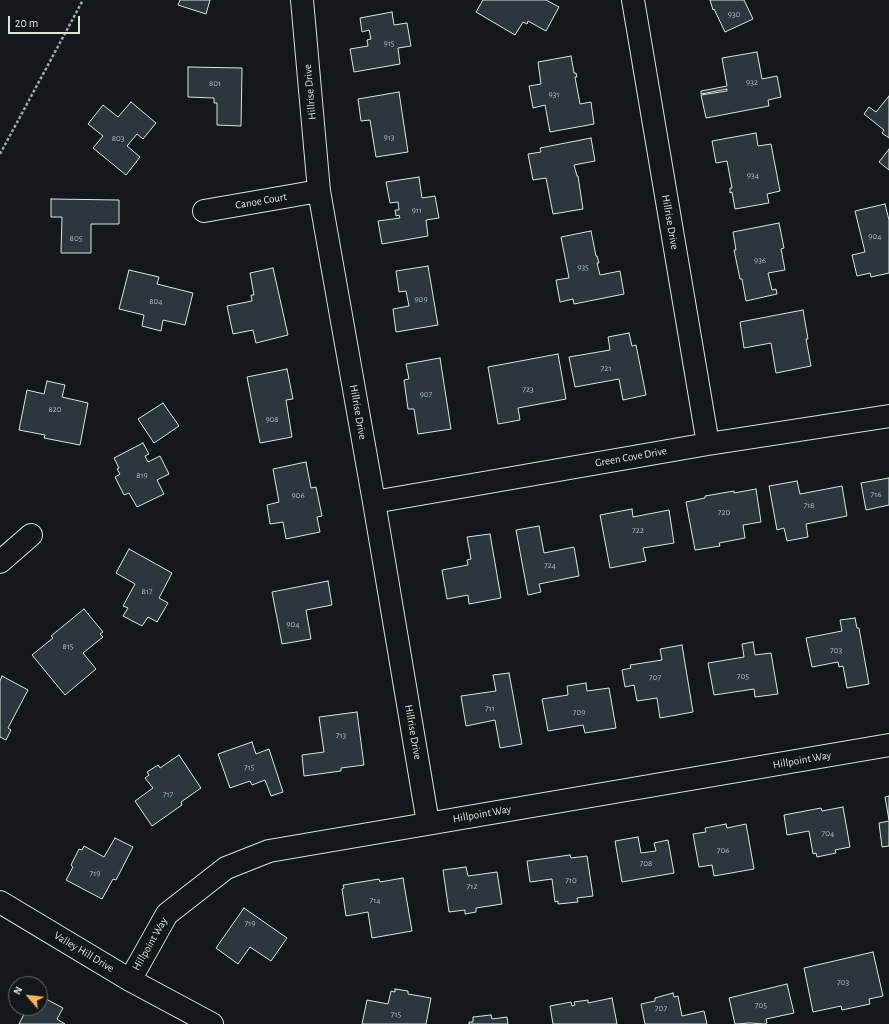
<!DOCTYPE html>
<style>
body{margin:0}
#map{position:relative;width:889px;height:1024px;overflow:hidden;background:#14181c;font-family:"Alegreya Sans",sans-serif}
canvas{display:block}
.north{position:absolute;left:8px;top:976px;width:40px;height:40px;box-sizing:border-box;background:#14181c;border:1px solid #626a69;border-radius:50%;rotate:298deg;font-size:11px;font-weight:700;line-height:16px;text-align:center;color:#d8e6dc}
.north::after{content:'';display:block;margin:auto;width:14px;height:18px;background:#ffb74d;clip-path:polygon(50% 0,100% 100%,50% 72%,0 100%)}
.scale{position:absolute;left:8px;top:16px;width:72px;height:18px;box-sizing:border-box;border:2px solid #d8e6dc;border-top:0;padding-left:5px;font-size:12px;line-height:14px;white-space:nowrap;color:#d8e6dc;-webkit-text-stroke:3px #14181c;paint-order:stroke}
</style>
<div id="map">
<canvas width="889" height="1024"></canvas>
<div class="north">N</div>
<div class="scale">20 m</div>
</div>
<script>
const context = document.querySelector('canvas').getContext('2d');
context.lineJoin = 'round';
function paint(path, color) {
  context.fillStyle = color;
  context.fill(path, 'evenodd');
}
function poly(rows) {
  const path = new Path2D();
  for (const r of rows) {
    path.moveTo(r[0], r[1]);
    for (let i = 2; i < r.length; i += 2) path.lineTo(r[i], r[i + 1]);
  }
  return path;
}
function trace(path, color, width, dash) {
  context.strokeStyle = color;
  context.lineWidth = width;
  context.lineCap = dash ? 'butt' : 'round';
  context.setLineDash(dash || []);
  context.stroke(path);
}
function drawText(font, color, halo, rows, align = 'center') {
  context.font = font + ' "Alegreya Sans",sans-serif';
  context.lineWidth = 3;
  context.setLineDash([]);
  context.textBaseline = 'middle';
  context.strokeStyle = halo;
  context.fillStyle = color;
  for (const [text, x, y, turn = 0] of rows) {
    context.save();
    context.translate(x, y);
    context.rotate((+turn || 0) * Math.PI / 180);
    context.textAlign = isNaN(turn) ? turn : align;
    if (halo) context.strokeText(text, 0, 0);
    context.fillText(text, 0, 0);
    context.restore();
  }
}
const building = poly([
 [180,0,210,0,206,14,178,5,180,0],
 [483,0,546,0,559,7,546,31,528,21,527,24,523,22,515,35,476,12,483,0],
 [710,0,744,0,753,19,725,32,714,9,713,10,710,0],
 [392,12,394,25,407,23,411,46,398,48,400,64,354,72,350,49,368,46,367,40,371,39,369,30,362,32,360,18,392,12],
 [757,52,762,79,777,76,781,97,768,100,769,106,706,118,701,95,727,91,727,89,701,94,701,91,727,86,722,58,757,52],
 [571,56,574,73,576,73,577,77,575,77,580,104,591,102,594,124,550,132,545,105,533,108,529,86,541,84,538,62,571,56],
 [188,67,242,68,241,126,217,125,217,103,214,103,214,98,188,97,188,67],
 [399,92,408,152,376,157,370,120,361,121,358,99,399,92],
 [889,96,889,138,882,133,884,130,864,114,869,107,876,112,889,96],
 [131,102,156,123,143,139,137,134,127,146,140,157,126,175,93,148,103,136,88,124,103,105,118,117,131,102],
 [756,133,758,146,771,144,780,191,767,194,769,203,735,209,732,192,730,193,730,188,732,188,727,161,716,163,712,141,756,133],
 [591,138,595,161,574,165,577,176,578,176,583,209,553,214,546,178,533,180,528,154,541,152,540,148,591,138],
 [889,149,889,170,879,162,889,149],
 [419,177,422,198,435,196,439,218,426,220,428,236,382,244,378,221,400,218,399,215,396,216,395,210,399,210,398,202,390,203,386,182,419,177],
 [51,199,119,200,119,224,91,224,91,253,61,253,62,217,51,217,51,199],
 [885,204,889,220,889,273,871,277,870,273,857,276,852,255,865,252,855,211,885,204],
 [779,223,784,248,781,249,785,270,768,273,772,290,776,289,777,294,746,301,742,279,740,279,734,250,736,250,733,232,779,223],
 [591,231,596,256,597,256,599,263,597,263,600,275,620,271,624,294,574,304,573,299,560,302,556,280,569,278,561,237,591,231],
 [428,266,438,325,396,332,393,309,409,306,406,291,399,292,396,271,428,266],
 [273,268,288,335,256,343,253,330,233,334,227,306,252,301,251,295,254,295,250,273,273,268],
 [129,270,159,277,157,284,193,293,185,325,163,320,161,331,142,326,144,315,119,309,129,270],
 [803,310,808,339,806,339,811,366,776,373,771,343,744,348,740,322,803,310],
 [629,333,632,346,636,345,646,395,623,400,619,379,575,387,569,357,610,350,608,337,629,333],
 [558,354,566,399,518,408,520,420,498,424,488,367,558,354],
 [440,358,451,429,418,434,414,409,408,409,404,380,409,379,406,364,440,358],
 [287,369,293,399,286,400,292,437,260,443,247,377,287,369],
 [47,381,65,385,62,397,88,403,80,445,44,438,45,435,19,430,27,390,44,394,47,381],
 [163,403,179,426,154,443,138,419,163,403],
 [143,443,149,454,145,456,148,462,160,456,169,474,157,480,164,494,137,507,129,493,124,495,115,477,120,474,117,469,119,468,114,458,143,443],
 [306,462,311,488,316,487,322,516,317,517,320,532,286,539,283,522,270,524,267,505,279,502,273,469,306,462],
 [889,478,889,505,866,510,861,483,889,478],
 [797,481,800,494,842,486,847,516,806,524,808,537,787,541,784,528,777,530,769,486,797,481],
 [756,489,761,522,743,525,745,538,719,543,720,546,695,550,686,502,705,498,705,496,734,491,734,493,756,489],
 [632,509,633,517,669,510,674,543,643,548,646,561,610,568,600,515,632,509],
 [539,526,544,553,574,547,579,576,539,584,541,592,528,595,516,530,539,526],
 [490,534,501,598,469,604,468,595,447,599,442,570,468,565,467,560,471,559,467,537,490,534],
 [129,549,172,573,159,598,168,603,157,622,148,617,142,626,123,616,128,608,123,606,135,584,116,573,129,549],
 [328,581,332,605,306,610,311,639,282,644,272,592,328,581],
 [84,609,103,632,100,634,103,637,83,653,96,669,65,695,32,655,53,638,51,636,84,609],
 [855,618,857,628,859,628,869,684,847,688,843,666,839,667,838,662,812,667,806,638,842,631,840,620,855,618],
 [753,642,755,655,771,653,778,694,755,697,754,689,714,695,708,663,744,657,742,644,753,642],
 [682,645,693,712,660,718,657,698,637,701,634,685,625,687,622,670,631,668,630,665,662,660,660,649,682,645],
 [509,673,522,744,500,748,495,720,466,726,461,696,496,691,493,675,509,673],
 [2,676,28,690,8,728,11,730,6,740,0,737,0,681,2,676],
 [586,683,587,691,609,688,616,728,585,733,583,725,548,731,542,699,568,695,567,686,586,683],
 [357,712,364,765,341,768,341,771,304,776,302,755,324,752,319,717,357,712],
 [252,742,256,754,269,749,283,792,271,796,265,780,252,785,250,781,230,788,218,754,252,742],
 [179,755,201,788,181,802,182,805,152,826,135,801,153,788,145,778,149,775,147,772,158,765,160,768,179,755],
 [889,796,889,820,885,797,889,796],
 [843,807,850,847,835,850,836,853,817,857,816,853,813,854,809,831,787,835,784,815,821,808,822,811,843,807],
 [889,821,889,846,882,847,879,823,889,821],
 [726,824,727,828,746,824,754,869,714,876,712,865,699,867,693,834,706,832,705,828,726,824],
 [638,837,641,853,656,851,654,843,668,840,674,873,622,882,615,841,638,837],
 [115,838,133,847,116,880,113,879,102,899,66,880,73,867,71,865,79,849,82,850,84,846,104,857,115,838],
 [570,855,571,858,587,856,593,896,577,898,578,902,558,904,558,901,555,902,552,879,530,882,527,861,570,855],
 [466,867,468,876,497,872,502,904,476,908,476,912,465,914,465,910,449,912,443,870,466,867],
 [403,878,412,931,372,938,368,912,346,916,342,889,344,888,343,885,379,879,380,882,403,878],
 [244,908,287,938,271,961,250,947,238,964,216,948,244,908],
 [873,952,883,996,869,999,870,1004,842,1010,841,1006,813,1012,804,968,873,952],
 [787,984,794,1013,766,1019,767,1023,765,1024,750,1023,735,1024,729,998,787,984],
 [395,989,408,991,408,994,431,998,426,1024,362,1024,367,1000,388,1004,391,991,395,992,395,989],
 [673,993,674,997,678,996,682,1016,704,1011,707,1024,645,1024,641,1004,655,1001,655,998,673,993],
 [612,998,617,1024,553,1024,550,1006,571,1002,572,1006,575,1005,574,1002,588,1000,588,1003,612,998],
 [46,999,63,1008,57,1019,65,1024,19,1024,27,1008,35,1008,40,1010,46,999],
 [491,1015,492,1019,507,1017,508,1024,469,1024,469,1022,473,1022,473,1017,491,1015]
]);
const path = poly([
 [0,154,83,0]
]);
const street = poly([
 [302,0,319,191,374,502,428,823],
 [633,0,708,444],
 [204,211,319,191],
 [374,502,708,444,889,416],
 [0,562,31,535],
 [0,902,130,980,212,1024],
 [130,980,167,914,226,868,269,851,889,745]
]);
const numberNames = [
 ["930",734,14],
 ["915",389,43],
 ["932",752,82],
 ["801",215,83],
 ["931",554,94],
 ["913",389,137],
 ["803",118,138],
 ["934",753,175],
 ["911",417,210],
 ["904",875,236],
 ["805",76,238],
 ["936",760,260],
 ["935",583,267],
 ["909",421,299],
 ["804",156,301],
 ["721",606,368],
 ["723",528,389],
 ["907",426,394],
 ["820",55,409],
 ["908",272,419],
 ["819",142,475],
 ["716",876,494],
 ["906",298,495],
 ["718",809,505],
 ["720",724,512],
 ["722",638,530],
 ["724",550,565],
 ["817",147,591],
 ["904",293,624],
 ["815",68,646],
 ["703",836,650],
 ["705",743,676],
 ["707",655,677],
 ["711",490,708],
 ["709",579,712],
 ["713",341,735],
 ["715",249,767],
 ["717",168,794],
 ["704",828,833],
 ["706",723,850],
 ["708",646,863],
 ["719",95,873],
 ["710",571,880],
 ["712",472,886],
 ["714",375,900],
 ["719",250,923],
 ["703",843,982],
 ["705",761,1005],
 ["707",661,1008],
 ["715",396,1014]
];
const streetNames = [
 ["Hillrise Drive",310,92,-95],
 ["Canoe Court",261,201,-10],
 ["Hillrise Drive",670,222,80],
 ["Hillrise Drive",358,412,80],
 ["Green Cove Drive",631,457,-10],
 ["Hillrise Drive",413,732,80],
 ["Hillpoint Way",802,760,-10],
 ["Hillpoint Way",482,814,-10],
 ["Hillpoint Way",150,944,-60],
 ["Valley Hill Drive",84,952,31]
];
paint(building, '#2c363c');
trace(building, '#d8e6dc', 1);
trace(street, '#d8e6dc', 24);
trace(path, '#9da8a2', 2.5, [3, 2]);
trace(street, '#14181c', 22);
drawText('9px', '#adbab4', null, numberNames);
drawText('11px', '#d8e6dc', '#14181c', streetNames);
</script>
